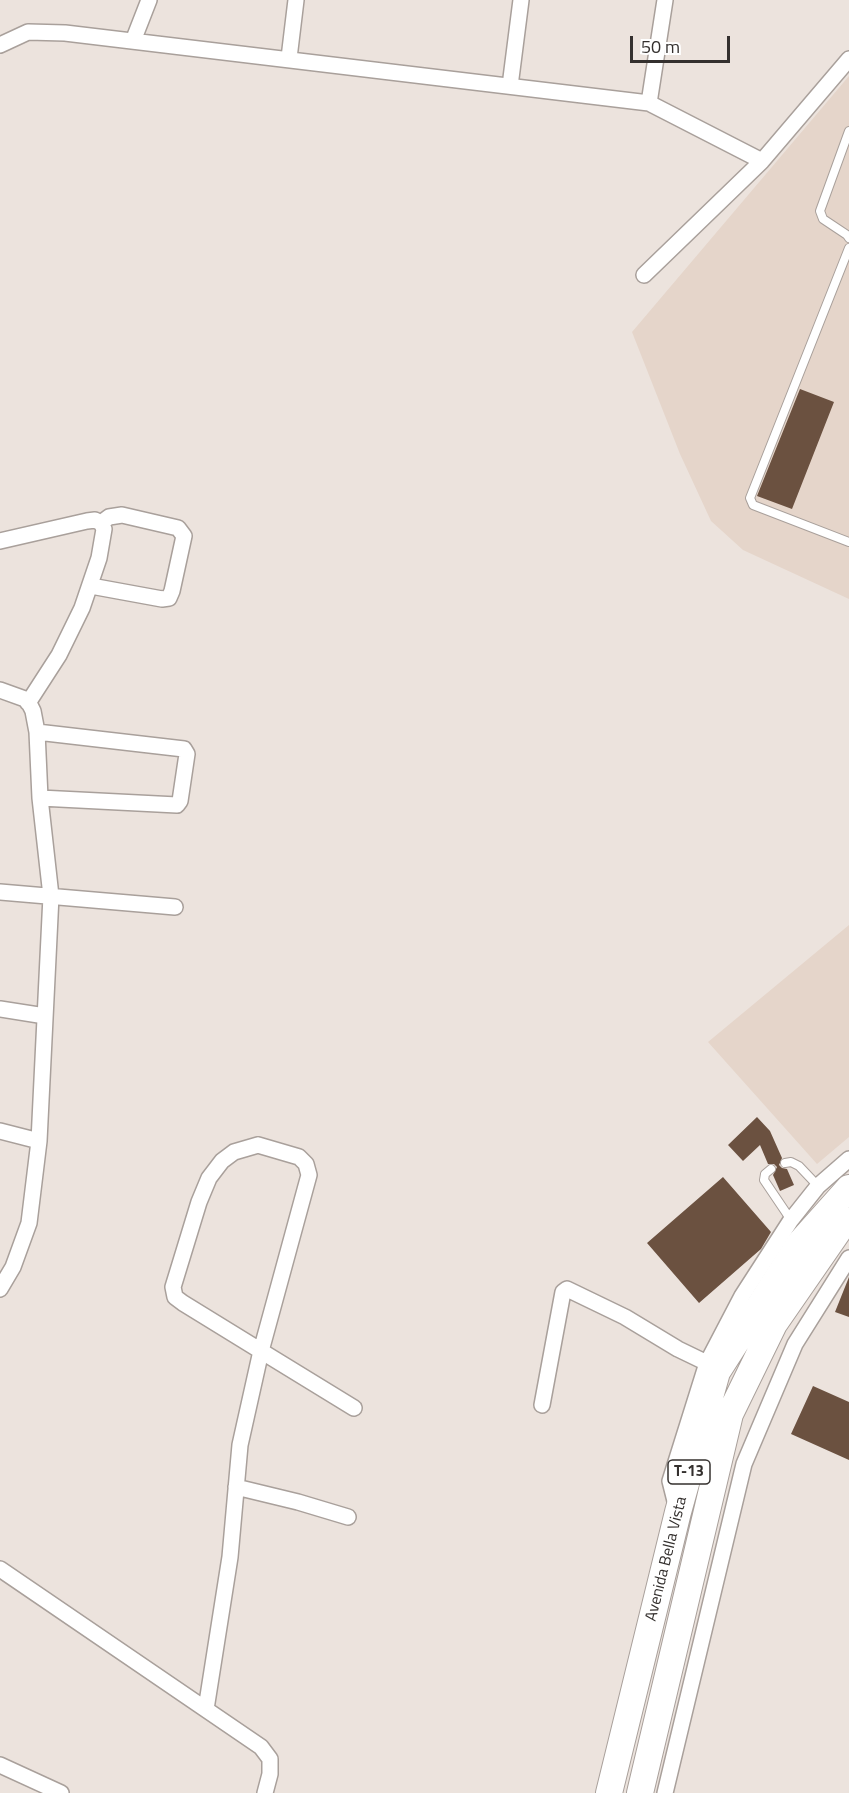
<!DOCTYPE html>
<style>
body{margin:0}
#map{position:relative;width:849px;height:1793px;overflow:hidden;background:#ece3dd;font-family:"Titillium Web",sans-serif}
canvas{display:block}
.scale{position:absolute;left:630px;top:36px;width:100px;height:27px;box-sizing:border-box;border:3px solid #34302e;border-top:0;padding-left:8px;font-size:18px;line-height:21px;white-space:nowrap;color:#34302e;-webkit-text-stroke:4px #fff;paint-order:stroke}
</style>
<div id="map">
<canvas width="849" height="1793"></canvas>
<div class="scale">50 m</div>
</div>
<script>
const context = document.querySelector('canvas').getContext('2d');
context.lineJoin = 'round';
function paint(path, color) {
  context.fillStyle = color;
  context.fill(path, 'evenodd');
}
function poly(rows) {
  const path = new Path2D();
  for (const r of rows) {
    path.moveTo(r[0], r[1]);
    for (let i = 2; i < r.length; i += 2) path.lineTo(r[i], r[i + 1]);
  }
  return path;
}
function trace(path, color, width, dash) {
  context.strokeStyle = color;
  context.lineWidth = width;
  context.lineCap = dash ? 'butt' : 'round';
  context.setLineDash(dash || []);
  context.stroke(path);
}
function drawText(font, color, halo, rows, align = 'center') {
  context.font = font + ' "Titillium Web",sans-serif';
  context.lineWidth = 6;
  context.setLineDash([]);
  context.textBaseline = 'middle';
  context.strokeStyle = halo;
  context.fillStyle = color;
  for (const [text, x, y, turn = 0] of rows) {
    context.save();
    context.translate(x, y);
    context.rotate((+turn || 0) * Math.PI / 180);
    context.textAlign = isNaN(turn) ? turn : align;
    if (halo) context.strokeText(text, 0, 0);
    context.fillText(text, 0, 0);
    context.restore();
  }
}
const built = poly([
 [849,76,849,599,743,550,711,521,680,454,632,332],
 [849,925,849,1137,817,1164,708,1042]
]);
const building = poly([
 [800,389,834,402,792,509,757,496],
 [757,1117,770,1131,782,1158,779,1165,782,1168,787,1169,794,1185,780,1191,773,1175,777,1167,774,1164,768,1164,760,1145,743,1161,728,1145],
 [723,1177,771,1232,761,1249,699,1303,647,1243],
 [849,1277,849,1317,835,1312],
 [813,1386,849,1402,849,1460,791,1434]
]);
const service = poly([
 [849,131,820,211,823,219,847,235,849,238],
 [849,248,750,498,753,505,849,542],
 [785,1163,791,1162,799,1166,818,1186],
 [771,1169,765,1174,764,1180,791,1220]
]);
const minor = poly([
 [133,41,149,0],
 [0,45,28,32,65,33,649,103,762,161],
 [289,58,296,0],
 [510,86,521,0],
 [649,103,665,0],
 [644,275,762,161,849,59],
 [0,541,87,521,95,520,101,523],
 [91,586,162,599,169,598,172,591,184,536,178,528,122,515,109,517,101,523],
 [0,690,25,699,30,705,33,711,37,732,40,798,51,896,39,1141,29,1223,13,1267,0,1289],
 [28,703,59,655,82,608,99,558,104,529,101,523],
 [37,732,184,749,187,754,180,801,177,805,40,798],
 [0,892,175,907],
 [0,1009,45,1016],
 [0,1131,39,1141],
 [258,1145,299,1157,306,1164,309,1175,261,1351,183,1303,175,1297,173,1287,199,1202,209,1178,222,1161,234,1152,258,1145],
 [542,1405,563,1292,567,1289,625,1317,678,1349,707,1363],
 [236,1487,298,1502,348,1517],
 [676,1505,670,1481,707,1363,742,1296,791,1220,818,1186,849,1159],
 [0,1569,261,1747,270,1759,270,1774,265,1793],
 [206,1709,230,1557,240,1445,261,1351,354,1408],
 [0,1765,61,1793],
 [665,1793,744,1464,795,1344,849,1258]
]);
const trunk = poly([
 [609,1793,678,1512,717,1372,799,1244,849,1188],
 [640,1793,730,1414,774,1324,839,1230,849,1221]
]);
const shields = [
 [689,1472,42]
];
const shieldNames = [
 ["T-13",689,1472]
];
const streetNames = [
 ["Avenida Bella Vista",667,1559,-76]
];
paint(built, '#e5d5ca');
paint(building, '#6b5140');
trace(service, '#a9a09b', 10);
trace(minor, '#a9a09b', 18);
trace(trunk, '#a9a09b', 28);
trace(service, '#fff', 8);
trace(minor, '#fff', 15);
trace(trunk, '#fff', 26);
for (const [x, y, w] of shields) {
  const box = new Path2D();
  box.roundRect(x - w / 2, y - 12, w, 24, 4.5);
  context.fillStyle = '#fff';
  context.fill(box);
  trace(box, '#34302e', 1.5);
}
drawText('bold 15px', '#34302e', null, shieldNames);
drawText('16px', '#34302e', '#fff', streetNames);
</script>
